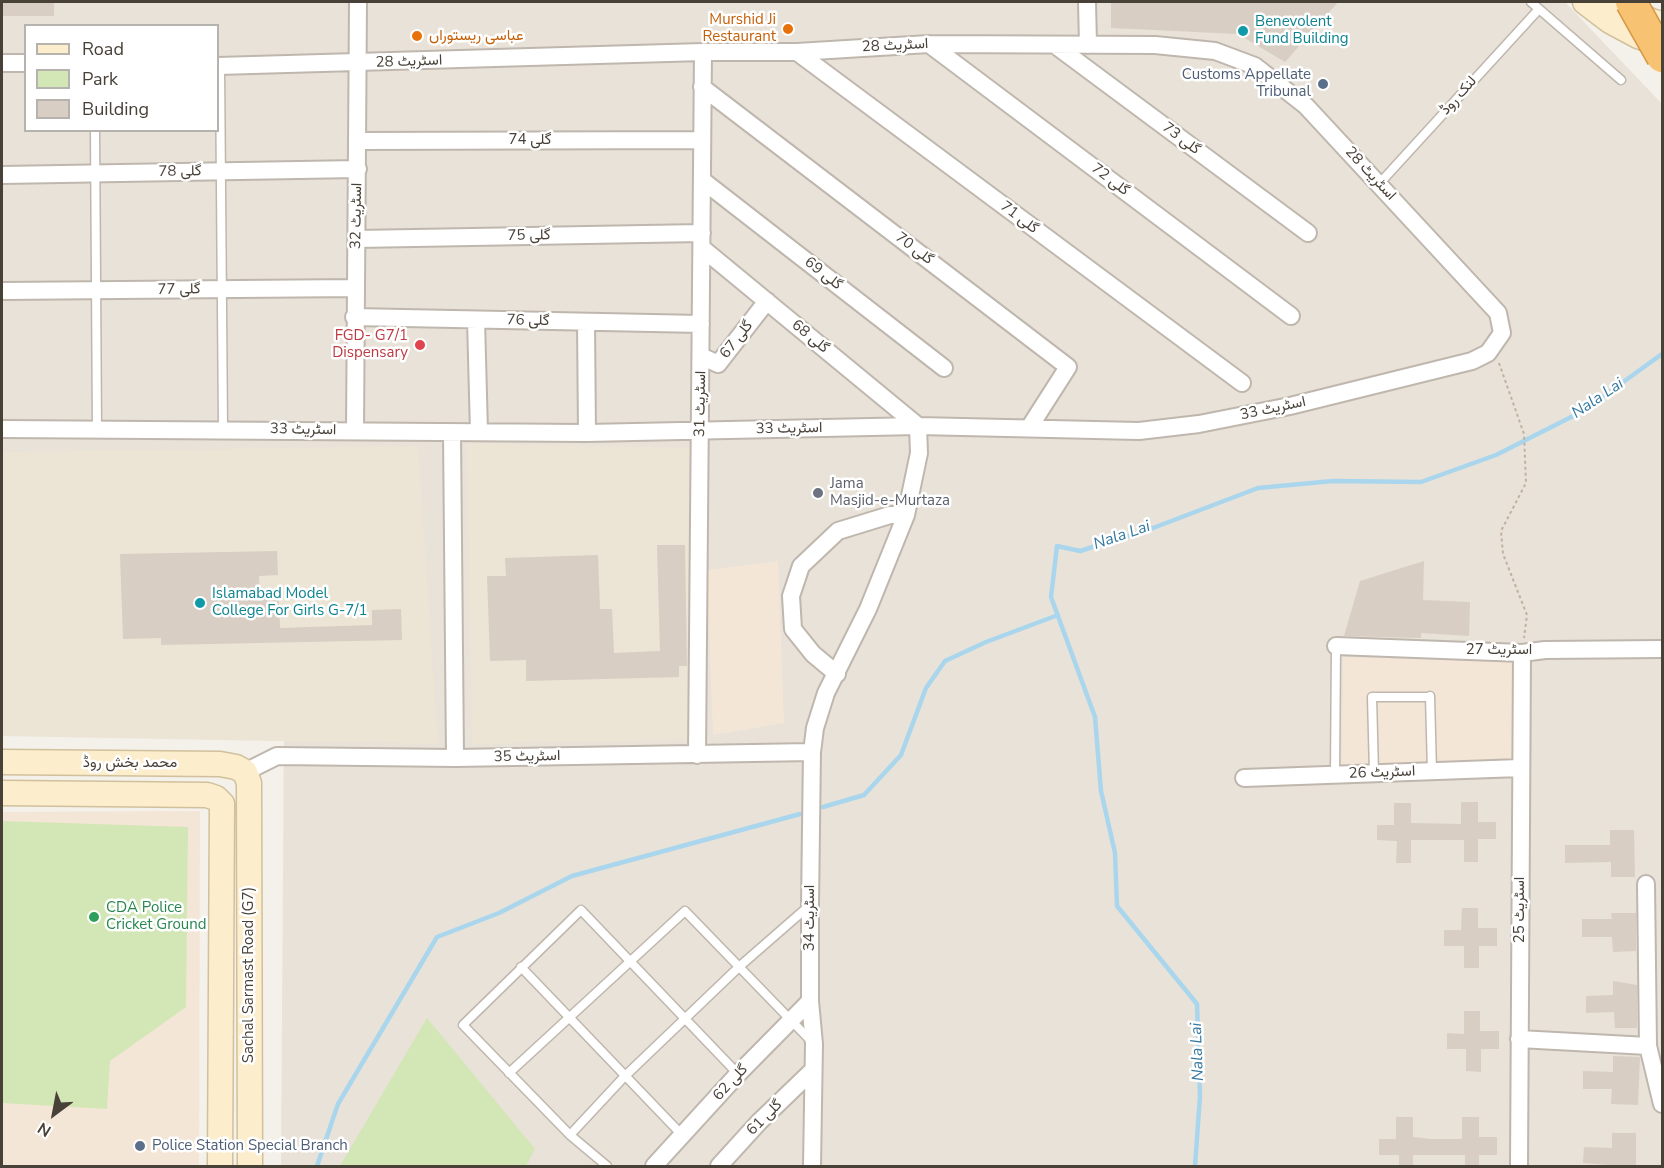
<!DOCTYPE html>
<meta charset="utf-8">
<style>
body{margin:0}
#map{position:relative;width:1664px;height:1168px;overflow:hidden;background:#f4f0ea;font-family:"Nunito Sans",sans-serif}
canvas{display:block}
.frame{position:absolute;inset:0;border:3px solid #484138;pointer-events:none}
.legend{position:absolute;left:24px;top:24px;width:195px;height:108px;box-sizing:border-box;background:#fff;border:2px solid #b6b3af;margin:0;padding:8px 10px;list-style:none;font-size:18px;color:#484138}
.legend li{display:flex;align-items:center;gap:12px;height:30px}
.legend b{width:30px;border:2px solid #b6b3af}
.north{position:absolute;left:24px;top:1084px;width:60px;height:60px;-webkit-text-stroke:4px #fff;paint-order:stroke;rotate:212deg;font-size:16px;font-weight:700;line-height:24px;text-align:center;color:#484138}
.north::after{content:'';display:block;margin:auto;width:21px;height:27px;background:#484138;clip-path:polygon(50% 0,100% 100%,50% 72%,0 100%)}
</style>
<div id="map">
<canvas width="1664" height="1168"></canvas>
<div class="frame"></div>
<ul class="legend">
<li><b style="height:8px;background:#fcedcc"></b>Road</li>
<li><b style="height:16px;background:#d3e6b5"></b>Park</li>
<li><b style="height:16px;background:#d8cec3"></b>Building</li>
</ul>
<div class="north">N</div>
</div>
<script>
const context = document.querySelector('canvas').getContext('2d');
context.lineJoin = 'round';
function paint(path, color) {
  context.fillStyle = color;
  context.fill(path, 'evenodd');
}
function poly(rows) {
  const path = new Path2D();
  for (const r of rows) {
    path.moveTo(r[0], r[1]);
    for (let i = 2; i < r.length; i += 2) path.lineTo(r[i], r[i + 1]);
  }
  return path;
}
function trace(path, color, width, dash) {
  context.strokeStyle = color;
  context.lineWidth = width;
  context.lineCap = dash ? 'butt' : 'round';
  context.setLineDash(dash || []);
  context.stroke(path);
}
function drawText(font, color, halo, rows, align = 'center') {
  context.font = font + ' "Nunito Sans",Vazirmatn,sans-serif';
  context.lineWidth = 5;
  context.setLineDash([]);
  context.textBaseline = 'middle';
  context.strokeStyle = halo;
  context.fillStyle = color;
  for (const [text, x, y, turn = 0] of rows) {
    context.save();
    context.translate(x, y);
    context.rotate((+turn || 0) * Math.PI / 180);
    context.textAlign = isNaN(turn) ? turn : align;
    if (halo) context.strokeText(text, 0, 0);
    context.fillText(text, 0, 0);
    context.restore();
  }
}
const residential = poly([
 [2,2,1565,2,1662,104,1662,1166,281,1166,284,726,2,718],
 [26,26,218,26,218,130,26,130]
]);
const commercial = poly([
 [778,561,784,723,713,735,707,570],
 [1343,657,1515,662,1513,761,1342,768],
 [200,811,199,1166,2,1166,2,812]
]);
const education = poly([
 [467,443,691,448,698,740,472,744],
 [418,446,438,744,2,736,2,452]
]);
const green = poly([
 [2,821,188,827,186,1007,110,1061,107,1109,2,1103],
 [427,1018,535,1149,526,1166,340,1166]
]);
const stream = poly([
 [823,807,864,795,901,755,926,688,945,661,986,642,1058,615],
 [317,1166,338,1104,437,937,499,913,572,876,800,814],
 [1195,1166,1200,1096,1197,1004,1117,906,1115,853,1101,791,1095,717,1051,597,1057,546,1080,551,1153,528,1258,488,1333,481,1421,482,1496,455,1583,411,1662,354]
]);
const building = poly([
 [2,2,54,2,54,16,2,16],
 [1111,2,1338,2,1285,62,1238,34,1111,28],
 [657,545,685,545,687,666,679,666,679,677,526,681,526,660,490,661,487,576,506,576,505,558,598,555,600,609,612,609,614,653,660,651],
 [277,551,278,575,259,576,260,598,279,598,280,628,372,625,372,610,401,609,402,640,161,645,161,638,123,639,120,554],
 [1424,561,1423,600,1470,602,1469,636,1421,633,1421,638,1344,636,1360,581],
 [1461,802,1478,802,1478,822,1496,822,1496,839,1478,839,1478,862,1464,862,1464,840,1411,840,1411,863,1396,863,1397,841,1377,840,1377,825,1394,825,1394,803,1411,803,1411,823,1461,824],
 [1610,830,1634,830,1635,877,1611,877,1611,862,1565,863,1565,845,1610,845],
 [1462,908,1478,908,1478,928,1497,928,1497,946,1479,946,1479,968,1464,968,1464,946,1444,946,1444,930,1461,930],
 [1611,913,1636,913,1636,951,1613,952,1612,937,1582,937,1582,919,1612,919],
 [1613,981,1637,985,1637,1028,1615,1028,1614,1012,1586,1013,1586,996,1613,995],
 [1464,1011,1480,1011,1480,1031,1499,1031,1499,1049,1481,1049,1481,1072,1466,1071,1466,1049,1447,1049,1447,1033,1464,1034],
 [1613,1056,1640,1057,1638,1105,1611,1104,1612,1089,1583,1089,1583,1071,1613,1072],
 [1396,1117,1413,1117,1413,1137,1431,1139,1462,1139,1462,1117,1479,1117,1479,1137,1497,1137,1497,1155,1479,1155,1479,1167,1465,1167,1465,1155,1413,1155,1413,1167,1399,1167,1399,1155,1379,1155,1379,1139,1396,1139],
 [1612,1133,1636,1133,1636,1167,1583,1163,1584,1147,1612,1148]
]);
const path = poly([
 [1499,363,1524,434,1526,483,1501,531,1503,554,1527,615,1524,638]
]);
const lane = poly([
 [1531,2,1621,80],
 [220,66,223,429],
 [95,130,97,430],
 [1379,184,1539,9],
 [1430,696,1432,772],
 [1374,773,1372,697,1430,697],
 [1335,775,1336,646],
 [521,967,683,1136],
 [509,1073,685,911,813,1043],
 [570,1135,624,1077,740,966,810,905],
 [607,1166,570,1135,463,1025,581,910,738,1074]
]);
const street = poly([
 [1087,2,1088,45],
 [929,44,1291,316],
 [1055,45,1308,233],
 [797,52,1242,383],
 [2,63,26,63],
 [702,87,1068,367,1029,428],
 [358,141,702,140],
 [2,175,358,169],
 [702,180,944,368],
 [357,239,702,233],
 [702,248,918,426,919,453,906,515,868,609,826,693,815,728,812,752,810,905,810,1001,814,1044,812,1166],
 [2,291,356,288],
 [354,317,701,324],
 [476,320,479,432],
 [586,322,587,433],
 [701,356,718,364,767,301],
 [2,429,587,433,918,426,1139,431,1199,424,1290,406,1472,361,1488,353,1502,333,1498,313,1306,106,1255,66,1215,51,1155,45,929,44,797,52,703,52,218,66],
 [355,431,358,2],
 [452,433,455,758],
 [1336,646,1522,653,1545,650,1662,649],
 [837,674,813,654,793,629,791,596,801,566,838,531,890,515,906,515],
 [697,755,703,52],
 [245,772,277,756,455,758,812,752],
 [1244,778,1520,768],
 [1646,884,1648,1046,1662,1104],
 [1519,1039,1648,1046],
 [654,1166,738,1074,810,1001],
 [719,1166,759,1122,813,1070],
 [1519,1166,1522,653]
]);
const secondary = poly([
 [1585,2,1610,21,1638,36,1660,44],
 [1615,2,1651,21,1662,24],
 [2,762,220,764,236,767,245,772,249,783,250,1166],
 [2,793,207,795,216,798,222,804,220,1166]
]);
const highwayBridge = poly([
 [1631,2,1662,57]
]);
const markers = [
 [788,29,6,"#e8710a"],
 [1243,31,6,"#0f9aa8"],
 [417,36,6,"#e8710a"],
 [1323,84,6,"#5c6f8a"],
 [420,345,6,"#e0444e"],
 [818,493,6,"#6b7280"],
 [200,603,6,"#0f9aa8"],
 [94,917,6,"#2e9e5b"],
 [140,1146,6,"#5c6f8a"]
];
const foodNames = [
 ["Murshid Ji",776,20],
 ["Restaurant",776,37],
 ["عباسی ریستوراں",429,36,"left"]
];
const cultureNames = [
 ["Benevolent",1255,22],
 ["Fund Building",1255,39],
 ["Islamabad Model",212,594],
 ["College For Girls G-7/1",212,611]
];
const streetNames = [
 ["اسٹریٹ 28",895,46,-3],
 ["اسٹریٹ 28",409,62,-2],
 ["لنک روڈ",1459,96,-48],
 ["گلی 73",1181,139,37],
 ["گلی 74",530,140],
 ["گلی 78",180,172,-1],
 ["اسٹریٹ 28",1370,174,47],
 ["گلی 72",1110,180,37],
 ["اسٹریٹ 32",357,216,-89],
 ["گلی 71",1019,218,37],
 ["گلی 75",529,236,-1],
 ["گلی 70",914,249,37],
 ["گلی 69",823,274,38],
 ["گلی 77",179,290,-1],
 ["گلی 76",528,321,1],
 ["گلی 68",810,337,39],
 ["گلی 67",737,340,-52],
 ["اسٹریٹ 31",701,404,-89],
 ["اسٹریٹ 33",1273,409,-12],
 ["اسٹریٹ 33",789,429,-1],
 ["اسٹریٹ 33",303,430,1],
 ["اسٹریٹ 27",1499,650],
 ["اسٹریٹ 35",527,757,-1],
 ["محمد بخش روڈ",130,763],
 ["اسٹریٹ 26",1382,773,-2],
 ["اسٹریٹ 25",1520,910,-90],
 ["اسٹریٹ 34",810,918,-90],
 ["Sachal Sarmast Road (G7)",249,975,-90],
 ["گلی 62",731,1083,-47],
 ["گلی 61",765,1118,-45]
];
const serviceNames = [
 ["Customs Appellate",1311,75],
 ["Tribunal",1311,92],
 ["Police Station Special Branch",152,1146,"left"]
];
const healthNames = [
 ["FGD- G7/1",408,336],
 ["Dispensary",408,353]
];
const worshipNames = [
 ["Jama",830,484],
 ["Masjid-e-Murtaza",830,501]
];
const leisureNames = [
 ["CDA Police",106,908],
 ["Cricket Ground",106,925]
];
const waterNames = [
 ["Nala Lai",1598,399,-34],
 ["Nala Lai",1122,536,-19],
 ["Nala Lai",1198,1052,-92]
];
paint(residential, '#e8e2d8');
paint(commercial, '#f4e6d7');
paint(education, '#ece4d5');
paint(green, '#d3e6b5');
trace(stream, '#aad6ed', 4.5);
paint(building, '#d8cec3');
trace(lane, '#bfb7ad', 11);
trace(street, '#bfb7ad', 20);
trace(secondary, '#d1c09c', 27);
trace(path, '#c0b29f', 2, [3, 3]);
trace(lane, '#fff', 8);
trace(street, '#fff', 16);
trace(secondary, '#fcedcc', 24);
trace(highwayBridge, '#d69642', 33, []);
trace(highwayBridge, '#f7c272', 30);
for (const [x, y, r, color] of markers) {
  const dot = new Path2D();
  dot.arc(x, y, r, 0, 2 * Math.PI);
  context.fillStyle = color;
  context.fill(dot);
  trace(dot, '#fff', 2);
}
drawText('15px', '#c56008', '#fff', foodNames, 'right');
drawText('15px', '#0d838f', '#fff', cultureNames, 'left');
drawText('15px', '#484138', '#fff', streetNames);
drawText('15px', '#4e5e75', '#fff', serviceNames, 'right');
drawText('15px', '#be3a42', '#fff', healthNames, 'right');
drawText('15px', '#5b616d', '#fff', worshipNames, 'left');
drawText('15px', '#27864d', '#fff', leisureNames, 'left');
drawText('italic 16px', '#32789f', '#fff', waterNames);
</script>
